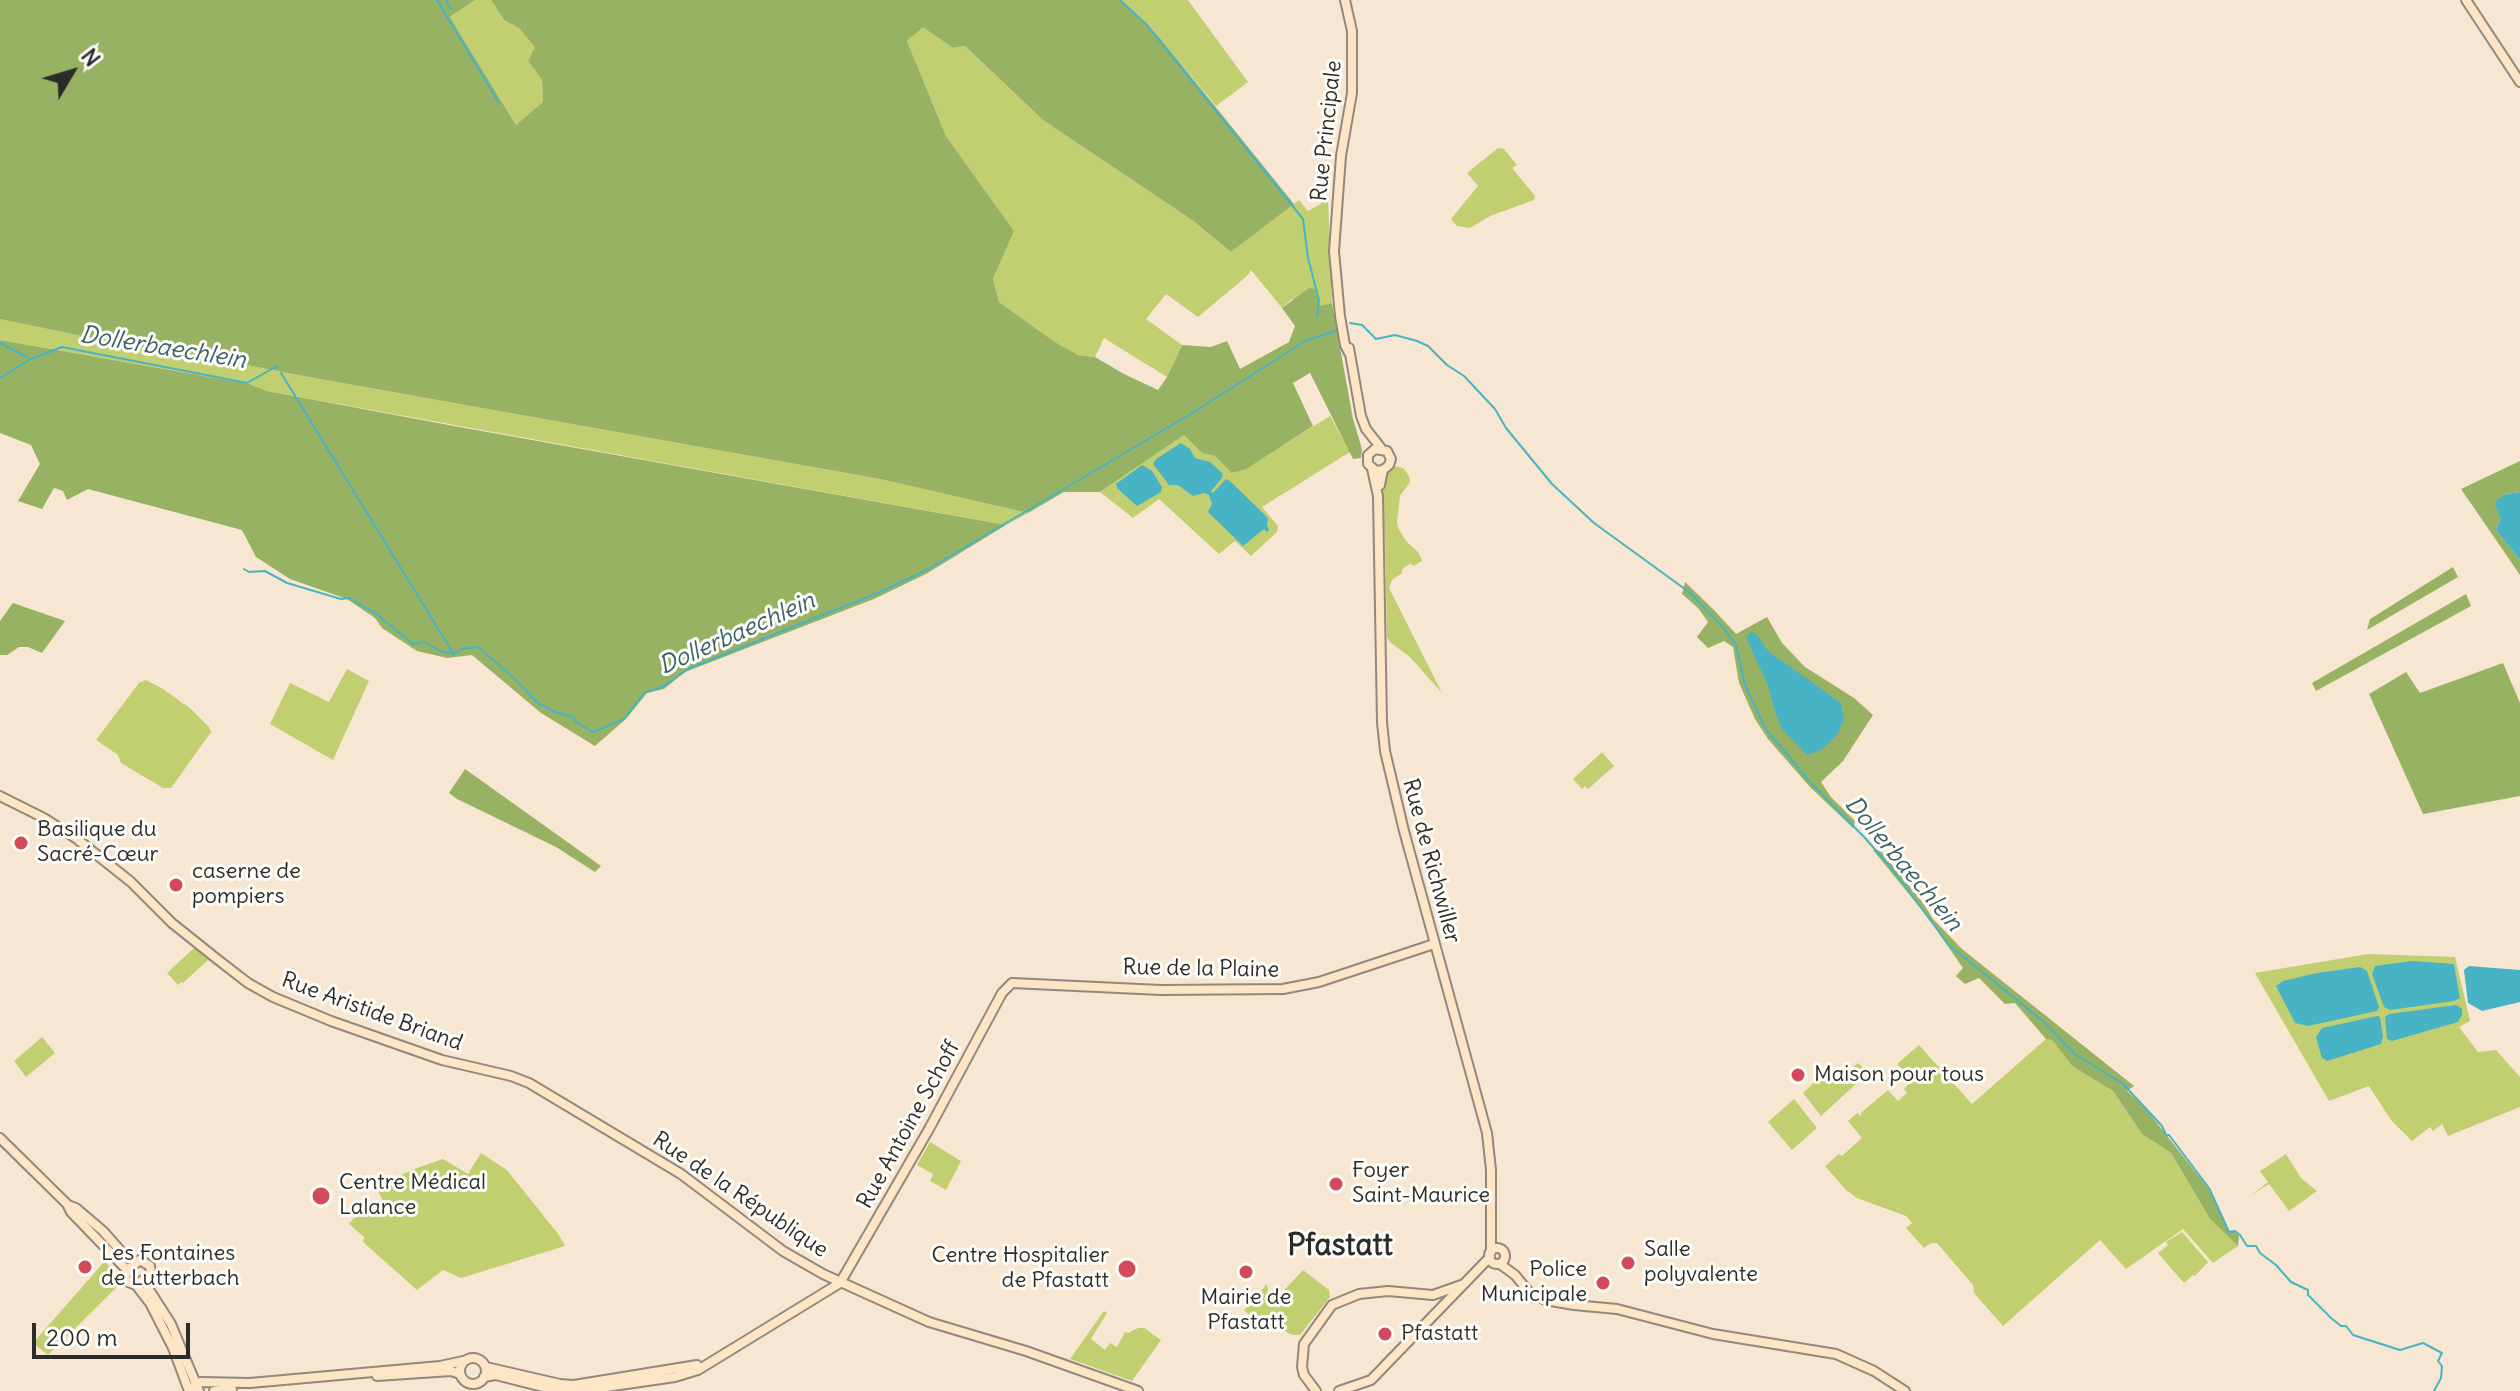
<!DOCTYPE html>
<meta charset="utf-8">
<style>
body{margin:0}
#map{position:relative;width:2520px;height:1391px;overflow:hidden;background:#f7e6d1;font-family:Delius,sans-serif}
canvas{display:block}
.north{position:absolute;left:32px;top:32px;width:80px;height:80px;-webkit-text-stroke:6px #fdfcf7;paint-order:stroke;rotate:52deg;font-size:22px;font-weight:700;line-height:32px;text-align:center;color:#2b2b2b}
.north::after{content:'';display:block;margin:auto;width:28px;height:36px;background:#2b2b2b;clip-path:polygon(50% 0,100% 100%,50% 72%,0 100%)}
.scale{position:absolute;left:32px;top:1323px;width:158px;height:36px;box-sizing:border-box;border:4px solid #2b2b2b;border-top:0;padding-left:10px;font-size:24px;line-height:28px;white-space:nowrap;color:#2b2b2b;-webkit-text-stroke:6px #fdfcf7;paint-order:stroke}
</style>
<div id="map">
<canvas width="2520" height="1391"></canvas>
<div class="north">N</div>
<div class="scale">200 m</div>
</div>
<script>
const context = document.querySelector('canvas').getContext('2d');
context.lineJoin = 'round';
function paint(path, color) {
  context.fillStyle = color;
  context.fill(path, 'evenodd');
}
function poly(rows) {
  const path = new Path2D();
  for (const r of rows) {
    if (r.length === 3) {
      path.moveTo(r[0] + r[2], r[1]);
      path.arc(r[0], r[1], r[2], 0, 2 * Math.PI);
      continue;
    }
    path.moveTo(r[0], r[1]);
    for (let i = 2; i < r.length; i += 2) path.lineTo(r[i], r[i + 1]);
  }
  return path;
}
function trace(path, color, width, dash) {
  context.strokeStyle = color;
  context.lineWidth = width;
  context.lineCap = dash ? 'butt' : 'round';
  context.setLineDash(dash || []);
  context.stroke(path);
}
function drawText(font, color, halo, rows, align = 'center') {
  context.font = font + ' Delius,sans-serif';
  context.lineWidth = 6;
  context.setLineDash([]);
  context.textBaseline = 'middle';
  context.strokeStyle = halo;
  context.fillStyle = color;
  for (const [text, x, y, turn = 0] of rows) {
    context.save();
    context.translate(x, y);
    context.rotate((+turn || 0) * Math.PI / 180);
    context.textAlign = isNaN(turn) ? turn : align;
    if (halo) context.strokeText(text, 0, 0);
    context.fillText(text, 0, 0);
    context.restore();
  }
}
const green = poly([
 [475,0,491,0,504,20,519,28,536,47,528,61,542,80,543,103,516,125,450,17],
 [1121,0,1188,0,1248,82,1216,106,1160,38],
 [923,26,953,48,965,46,1043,120,1192,220,1231,252,1299,200,1308,211,1321,204,1322,198,1328,200,1332,303,1320,307,1292,299,1282,308,1251,270,1247,276,1198,317,1166,294,1146,319,1182,345,1167,377,1104,338,1095,357,1078,355,1055,342,999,302,993,279,1014,231,946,136,907,41],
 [1498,148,1504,149,1517,165,1512,168,1535,196,1534,200,1490,216,1470,228,1457,226,1451,219,1478,186,1467,173],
 [0,319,134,347,171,350,303,376,880,479,1028,513,1006,525,267,391,249,384,0,340],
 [1330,416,1350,452,1262,507,1278,526,1277,532,1251,556,1235,541,1219,554,1159,499,1133,518,1100,492,1184,435,1202,453,1215,456,1233,473,1246,468],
 [1395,466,1403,468,1409,476,1410,482,1400,496,1397,523,1399,530,1407,542,1419,553,1422,561,1413,566,1411,563,1402,569,1402,573,1392,580,1389,588,1442,693,1410,657,1390,642,1387,637,1385,534,1381,492,1385,473],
 [347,669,369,681,333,760,270,724,290,683,329,702],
 [146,680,163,689,191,709,209,727,211,732,171,788,163,788,121,763,118,755,96,740,139,683],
 [1602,752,1614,766,1588,789,1585,786,1582,789,1573,779],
 [194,948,209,959,183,983,181,982,178,985,167,973],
 [2368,954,2455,957,2470,1021,2459,1027,2478,1052,2496,1050,2520,1077,2520,1107,2448,1136,2442,1124,2433,1131,2430,1127,2412,1141,2391,1120,2369,1086,2329,1101,2255,973],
 [42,1037,55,1053,26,1077,14,1061],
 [2046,1039,2052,1040,2072,1066,2113,1091,2142,1134,2171,1153,2210,1219,2238,1246,2213,1263,2183,1229,2126,1269,2100,1240,2003,1326,1974,1293,1973,1285,1937,1243,1931,1243,1924,1248,1906,1228,1912,1223,1906,1216,1857,1198,1846,1190,1825,1166,1839,1154,1842,1156,1862,1138,1848,1121,1857,1113,1861,1116,1861,1113,1888,1090,1898,1101,1907,1093,1904,1089,1912,1081,1897,1064,1919,1045,1972,1104],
 [1858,1063,1868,1073,1821,1116,1803,1093,1825,1072,1836,1083],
 [1794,1099,1817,1128,1792,1150,1768,1122],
 [930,1142,961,1161,946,1190,930,1181,933,1174,917,1165],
 [481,1153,507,1170,559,1235,565,1246,461,1278,443,1270,417,1290,363,1242,364,1237,349,1224,354,1218,371,1213,384,1203,376,1186,417,1168,443,1159,468,1174],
 [2286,1154,2301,1178,2317,1191,2289,1211,2269,1184,2251,1195,2268,1182,2260,1171],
 [2182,1232,2208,1262,2195,1276,2193,1275,2184,1283,2158,1253,2168,1245,2166,1242],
 [105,1261,122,1282,48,1355,33,1343],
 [1303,1270,1329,1290,1330,1297,1300,1335,1293,1335,1253,1318,1244,1310,1267,1284,1268,1291,1277,1298],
 [1104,1311,1107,1313,1091,1339,1105,1350,1110,1343,1117,1347,1125,1332,1128,1333,1138,1328,1144,1328,1161,1340,1132,1381,1070,1359]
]);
const forest = poly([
 [0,0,475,0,450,17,516,125,543,102,542,80,528,61,535,47,519,28,504,20,491,0,1121,0,1160,38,1294,204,1231,252,1192,220,1043,120,965,46,953,48,923,27,907,41,946,136,1014,231,993,279,999,302,1055,342,1078,355,1095,357,1124,374,1158,390,1167,377,1182,345,1211,347,1227,341,1240,369,1289,342,1295,326,1282,308,1309,288,1315,289,1320,306,1332,303,1353,419,1362,449,1361,458,1353,459,1310,373,1293,383,1313,426,1246,469,1232,473,1215,456,1202,453,1184,435,1100,492,1064,492,1028,513,880,479,303,376,171,350,134,347,0,319],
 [0,340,249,384,267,391,454,426,1006,525,926,574,874,599,685,672,664,689,647,693,626,719,595,746,541,713,472,655,447,658,417,651,382,628,375,618,347,599,290,579,256,557,242,530,88,489,67,500,63,491,54,488,42,509,18,501,40,464,31,445,0,433],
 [2520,461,2520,492,2505,494,2501,518,2496,530,2520,560,2520,575,2461,489],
 [2453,567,2458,577,2367,630,2370,619],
 [1685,582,1714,610,1736,634,1767,617,1782,643,1805,667,1854,698,1873,715,1843,761,1821,782,1831,797,1855,821,1853,828,1810,787,1768,739,1755,719,1739,683,1733,647,1724,641,1708,648,1697,637,1708,622,1698,608,1682,594],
 [2466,594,2471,606,2316,691,2312,683],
 [13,603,65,621,42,653,28,647,19,647,7,655,0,655,0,621],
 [2503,663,2520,703,2520,796,2423,814,2369,694,2406,672,2420,693],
 [465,769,601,866,595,872,556,847,457,799,449,793],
 [1873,850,1880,850,1923,903,1933,919,1962,949,2134,1086,2127,1091,2146,1109,2208,1188,2229,1232,2235,1232,2239,1236,2238,1246,2210,1219,2171,1153,2142,1134,2113,1091,2072,1066,2052,1040,2046,1039,2015,1003,2005,1004,1979,978,1965,984,1956,976,1963,968,1926,915]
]);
const water = poly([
 [1181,443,1190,449,1195,458,1210,462,1223,474,1222,478,1211,491,1213,493,1226,479,1230,481,1268,518,1267,525,1269,530,1267,532,1264,529,1243,546,1208,512,1212,504,1209,495,1204,493,1193,496,1178,485,1169,485,1153,464,1156,459],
 [1142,465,1152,471,1162,487,1161,492,1137,506,1117,488,1116,484],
 [2520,492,2520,560,2496,530,2501,518,2495,506,2496,501,2506,494],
 [1752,632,1757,635,1768,651,1841,703,1844,720,1837,735,1821,750,1807,755,1782,729,1775,712,1769,688,1746,637],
 [2412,961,2454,964,2460,998,2454,1001,2390,1010,2384,1007,2372,974,2375,966],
 [2469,966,2520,970,2520,1002,2482,1011,2468,1003,2464,970],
 [2360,967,2367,971,2379,1007,2377,1011,2308,1026,2295,1023,2276,986,2283,981,2317,973],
 [2456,1005,2462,1009,2462,1015,2458,1022,2392,1041,2387,1039,2385,1017,2389,1014],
 [2377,1016,2380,1017,2383,1037,2381,1044,2327,1061,2322,1058,2316,1037,2322,1028]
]);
const stream = poly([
 [437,0,499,103],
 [446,0,451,9],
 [1120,0,1147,25,1303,219,1308,258,1319,300,1317,317],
 [1350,323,1362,325,1376,339,1395,335,1417,341,1428,346,1447,365,1464,376,1495,409,1506,428,1552,484,1594,523,1689,592,1721,625,1736,645,1745,685,1765,728,1809,781,1865,838,1892,869,1949,945,2044,1022,2075,1054,2123,1084,2162,1126,2166,1135,2169,1135,2209,1188,2229,1232,2235,1231,2240,1235,2247,1246,2256,1246,2260,1253,2276,1265,2291,1282,2308,1290,2308,1295,2331,1318,2341,1326,2346,1326,2353,1335,2400,1350,2423,1343,2442,1353,2438,1361,2442,1366,2441,1378,2434,1391],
 [0,343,27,357],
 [281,373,453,653],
 [0,378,31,359,62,347,247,383,277,366,278,368],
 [244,569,249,572,265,571,287,583,341,599,349,598,375,613,413,644,424,642,440,651,453,654],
 [453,654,462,649,478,647,513,677,538,703,555,712,573,717,577,723,593,732,624,719,644,693,664,686,688,669,880,592,925,571,1194,412,1305,341,1336,331]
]);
const secondary = poly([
 [1345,0,1352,31,1352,93,1341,156,1334,251,1340,316,1345,345,1349,353],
 [2466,0,2520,82],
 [1349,348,1361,416,1366,429,1381,448],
 [1372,469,1378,496,1382,722,1385,751,1404,831,1487,1133,1491,1170,1491,1252],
 [1380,485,1383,470,1389,465,1391,459,1387,451,1375,449,1368,455,1368,464,1376,471,1383,470],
 [0,796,44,818,77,839,131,882,172,923,217,959,248,983,273,997,331,1021,442,1060,511,1076,529,1083,681,1174,783,1251,823,1274,929,1322,1026,1351,1138,1391],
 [0,1138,68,1205,76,1208,103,1231,126,1257,136,1262],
 [68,1206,71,1212,127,1270],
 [1497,1256,8],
 [140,1260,150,1266,151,1274,136,1285,128,1282,125,1278,127,1270,140,1260],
 [1500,1264,1515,1275,1534,1298],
 [147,1278,148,1288,171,1324,199,1391],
 [136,1285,150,1303,173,1348,189,1391],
 [1531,1293,1545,1300,1574,1305,1617,1309,1713,1334,1836,1354,1874,1371,1905,1391],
 [473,1371,13],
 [486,1367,560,1384,574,1385,697,1365],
 [377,1376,451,1371,460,1374],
 [484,1377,496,1375,547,1388,571,1391],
 [189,1391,197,1383,201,1382,250,1383,440,1366,463,1361],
 [214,1391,232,1389],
 [579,1391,675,1377,698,1370,840,1283,929,1129,1002,993,1012,983,1161,990,1283,989,1319,982,1434,944],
 [1316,1391,1304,1375,1302,1367,1304,1344,1332,1305,1359,1294,1388,1291,1433,1295,1464,1284],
 [1339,1391,1371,1380,1490,1257]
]);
const markers = [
 [21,843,8,"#d1495b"],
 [176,885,8,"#d1495b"],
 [1798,1075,8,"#d1495b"],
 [1336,1184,8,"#d1495b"],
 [321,1196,10,"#d1495b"],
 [1628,1263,8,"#d1495b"],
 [85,1267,8,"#d1495b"],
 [1127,1269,10,"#d1495b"],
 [1246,1272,8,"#d1495b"],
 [1603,1283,8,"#d1495b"],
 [1385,1334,8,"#d1495b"]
];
const streetNames = [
 ["Rue Principale",1327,131,-84],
 ["Rue de Richwiller",1431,861,75],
 ["Rue de la Plaine",1201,969,1],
 ["Rue Aristide Briand",372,1012,20],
 ["Rue Antoine Schoff",909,1125,-61],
 ["Rue de la République",740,1195,34]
];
const poiNames = [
 ["Basilique du",37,830],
 ["Sacré-Cœur",37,855],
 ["caserne de",192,872],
 ["pompiers",192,897],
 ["Maison pour tous",1814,1075],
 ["Foyer",1352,1171],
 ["Saint-Maurice",1352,1196],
 ["Centre Médical",339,1183],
 ["Lalance",339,1208],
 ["Salle",1644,1250],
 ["polyvalente",1644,1275],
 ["Les Fontaines",101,1254],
 ["de Lutterbach",101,1279],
 ["Centre Hospitalier",1109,1256,"right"],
 ["de Pfastatt",1109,1281,"right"],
 ["Police",1587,1270,"right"],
 ["Municipale",1587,1295,"right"],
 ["Mairie de",1246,1298,"center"],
 ["Pfastatt",1246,1323,"center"],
 ["Pfastatt",1401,1334]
];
const waterNames = [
 ["Dollerbaechlein",163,348,9],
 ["Dollerbaechlein",737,634,-24],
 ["Dollerbaechlein",1903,864,50]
];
const districtNames = [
 ["Pfastatt",1340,1246]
];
paint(green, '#c1cf71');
paint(forest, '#98b263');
paint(water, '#47b3c4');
trace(stream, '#47b3c4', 2);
trace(secondary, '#91887e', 12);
trace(secondary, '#fee5c5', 8);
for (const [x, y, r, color] of markers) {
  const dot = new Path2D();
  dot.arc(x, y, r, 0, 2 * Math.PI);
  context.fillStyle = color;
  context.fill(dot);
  trace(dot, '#fdfcf7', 3);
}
drawText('22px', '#2b2b2b', '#fdfcf7', streetNames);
drawText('22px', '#2b2b2b', '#fdfcf7', poiNames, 'left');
drawText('italic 24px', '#366168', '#fdfcf7', waterNames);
drawText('bold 30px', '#2b2b2b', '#fdfcf7', districtNames);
</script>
